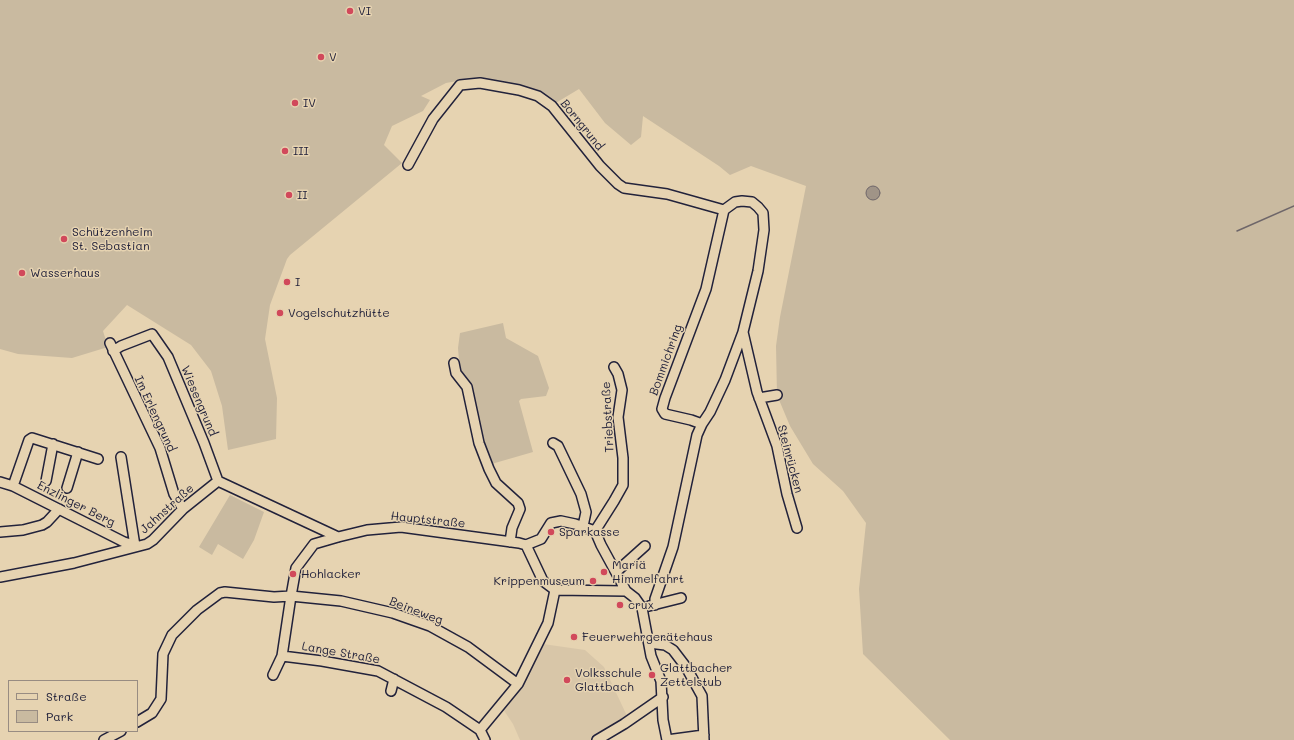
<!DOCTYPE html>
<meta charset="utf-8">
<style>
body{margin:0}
#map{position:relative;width:1294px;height:740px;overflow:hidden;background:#e6d3b1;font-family:Mali,sans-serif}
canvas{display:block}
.legend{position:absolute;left:8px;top:680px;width:130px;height:52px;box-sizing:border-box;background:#e6d3b1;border:1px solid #988c82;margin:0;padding:5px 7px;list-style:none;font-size:12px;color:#22223b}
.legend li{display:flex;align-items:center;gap:8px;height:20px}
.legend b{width:20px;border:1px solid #988c82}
</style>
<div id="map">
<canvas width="1294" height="740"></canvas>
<ul class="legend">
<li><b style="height:5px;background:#e6d3b1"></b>Straße</li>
<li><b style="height:11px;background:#c9baa0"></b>Park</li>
</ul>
</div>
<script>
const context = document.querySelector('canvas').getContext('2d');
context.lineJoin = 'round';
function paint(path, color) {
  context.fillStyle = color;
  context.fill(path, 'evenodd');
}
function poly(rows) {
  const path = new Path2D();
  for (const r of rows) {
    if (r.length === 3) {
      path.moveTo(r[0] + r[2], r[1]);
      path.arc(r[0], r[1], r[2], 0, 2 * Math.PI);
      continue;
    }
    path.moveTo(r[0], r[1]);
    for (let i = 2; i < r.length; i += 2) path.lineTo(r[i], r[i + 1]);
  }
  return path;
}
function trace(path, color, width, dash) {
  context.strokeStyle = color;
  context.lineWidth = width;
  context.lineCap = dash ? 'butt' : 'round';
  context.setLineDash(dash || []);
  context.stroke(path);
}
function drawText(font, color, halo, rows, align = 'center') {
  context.font = font + ' Mali,sans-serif';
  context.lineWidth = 3;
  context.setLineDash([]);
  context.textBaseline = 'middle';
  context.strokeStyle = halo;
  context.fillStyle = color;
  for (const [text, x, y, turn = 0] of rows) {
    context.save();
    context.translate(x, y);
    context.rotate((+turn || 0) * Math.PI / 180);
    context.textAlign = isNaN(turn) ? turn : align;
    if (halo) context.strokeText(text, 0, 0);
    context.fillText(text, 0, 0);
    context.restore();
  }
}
const built = poly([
 [543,644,585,650,604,667,628,718,591,740,520,740,513,724,503,709,517,693]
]);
const green = poly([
 [0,0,1294,0,1294,740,950,740,863,654,859,589,866,523,843,491,813,464,790,426,777,395,776,346,780,317,806,186,751,166,730,175,719,166,643,116,641,137,631,145,605,123,579,89,554,104,531,88,505,82,463,80,446,83,421,96,430,100,423,111,392,126,384,145,402,163,290,255,287,259,270,305,265,339,277,398,276,439,228,450,222,406,211,371,191,345,127,305,103,331,108,347,72,358,18,354,0,349],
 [503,323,506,338,538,356,549,388,546,396,521,399,519,401,533,452,488,465,460,373,458,348,460,333],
 [230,495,264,512,254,540,243,559,218,544,212,555,199,547]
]);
const water = poly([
 [873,193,7]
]);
const stream = poly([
 [1237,231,1294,206]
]);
const minor = poly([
 [408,165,433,119,460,85,480,83,519,90,538,96,552,106,600,166,618,184,624,188,667,194,724,210],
 [742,201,752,202,758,207,763,213,764,230,758,271,743,332,725,380,710,412,702,424,691,420,665,414,662,409,665,398,706,289,724,210,735,202,742,201],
 [743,332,757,392,777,446,787,494,797,528],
 [110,343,160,448,174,494,183,509],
 [113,351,121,346,152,334,168,357,204,443,218,481],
 [454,363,456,373,467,387,479,443,489,469,496,483,518,503,520,509,512,528,510,542],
 [759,398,777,395],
 [553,443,558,446,581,494,586,512,583,526],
 [121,457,135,546],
 [46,481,53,444],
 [0,482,13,486,124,542,137,546],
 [13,486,29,440,32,438,98,459],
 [67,488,78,452],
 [595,531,614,501,623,485,623,458,618,417,622,390,618,374,614,367],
 [0,532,23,530,42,525,47,522,59,509],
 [526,545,541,539,551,523,561,521,575,524,595,531,601,545,626,591,635,598,642,608,651,656,661,681,663,720,667,740],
 [616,572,645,546],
 [0,577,74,563,147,544,153,540,183,509,218,481,338,537],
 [655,605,655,599,673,547,697,435,702,424],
 [649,606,681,598],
 [649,643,665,645,673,650,686,667,702,696,704,740],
 [282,656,322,661,378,671,446,707,480,730,485,740],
 [273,675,282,656,291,596,341,601,393,613,430,626,468,647,518,684],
 [391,691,394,679],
 [137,722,152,713,161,699,163,654,172,635,197,610,220,593,225,592,274,597,291,596,296,568,314,544,338,537,367,530,401,527,519,543,526,545,543,581,555,590,626,591],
 [480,730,518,684,548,623,555,590],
 [104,740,121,731],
 [597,740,624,724,663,697],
 [667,740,704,735]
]);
const markers = [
 [350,11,4,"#d1495b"],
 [321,57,4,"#d1495b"],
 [295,103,4,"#d1495b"],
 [285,151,4,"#d1495b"],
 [289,195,4,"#d1495b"],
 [64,239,4,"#d1495b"],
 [22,273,4,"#d1495b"],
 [287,282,4,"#d1495b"],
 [280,313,4,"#d1495b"],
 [551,532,4,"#d1495b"],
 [604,572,4,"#d1495b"],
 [293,574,4,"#d1495b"],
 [593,581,4,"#d1495b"],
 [620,605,4,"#d1495b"],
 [574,637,4,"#d1495b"],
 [652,675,4,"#d1495b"],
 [567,680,4,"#d1495b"]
];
const poiNames = [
 ["VI",358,11],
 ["V",329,57],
 ["IV",303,103],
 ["III",293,151],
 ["II",297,195],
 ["Schützenheim",72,232],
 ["St. Sebastian",72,246],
 ["Wasserhaus",30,273],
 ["I",295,282],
 ["Vogelschutzhütte",288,313],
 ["Sparkasse",559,532],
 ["Mariä",612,565],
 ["Himmelfahrt",612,579],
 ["Hohlacker",301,574],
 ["Krippenmuseum",585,581,"right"],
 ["crux",628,605],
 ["Feuerwehrgerätehaus",582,637],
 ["Glattbacher",660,668],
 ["Zettelstub",660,682],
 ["Volksschule",575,673],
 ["Glattbach",575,687]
];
const streetNames = [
 ["Borngrund",582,125,51],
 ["Bommichring",666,360,-70],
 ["Wiesengrund",199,401,67],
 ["Im Erlengrund",155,414,65],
 ["Triebstraße",608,417,-93],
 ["Steinrücken",790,459,75],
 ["Enzlinger Berg",76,504,27],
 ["Jahnstraße",167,509,-42],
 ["Hauptstraße",428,520,6],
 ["Beineweg",416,611,21],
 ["Lange Straße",341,653,10]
];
paint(built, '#d8c6a8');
paint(green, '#c9baa0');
paint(water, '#a09487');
trace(water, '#6e6669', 1);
trace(stream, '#6e6669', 1.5);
trace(minor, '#22223b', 12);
trace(minor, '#e6d3b1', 9);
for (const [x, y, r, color] of markers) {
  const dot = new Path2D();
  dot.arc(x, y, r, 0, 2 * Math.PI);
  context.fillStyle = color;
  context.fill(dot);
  trace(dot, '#e6d3b1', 1.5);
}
drawText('12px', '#22223b', '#e6d3b1', poiNames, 'left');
drawText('12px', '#22223b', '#e6d3b1', streetNames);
</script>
